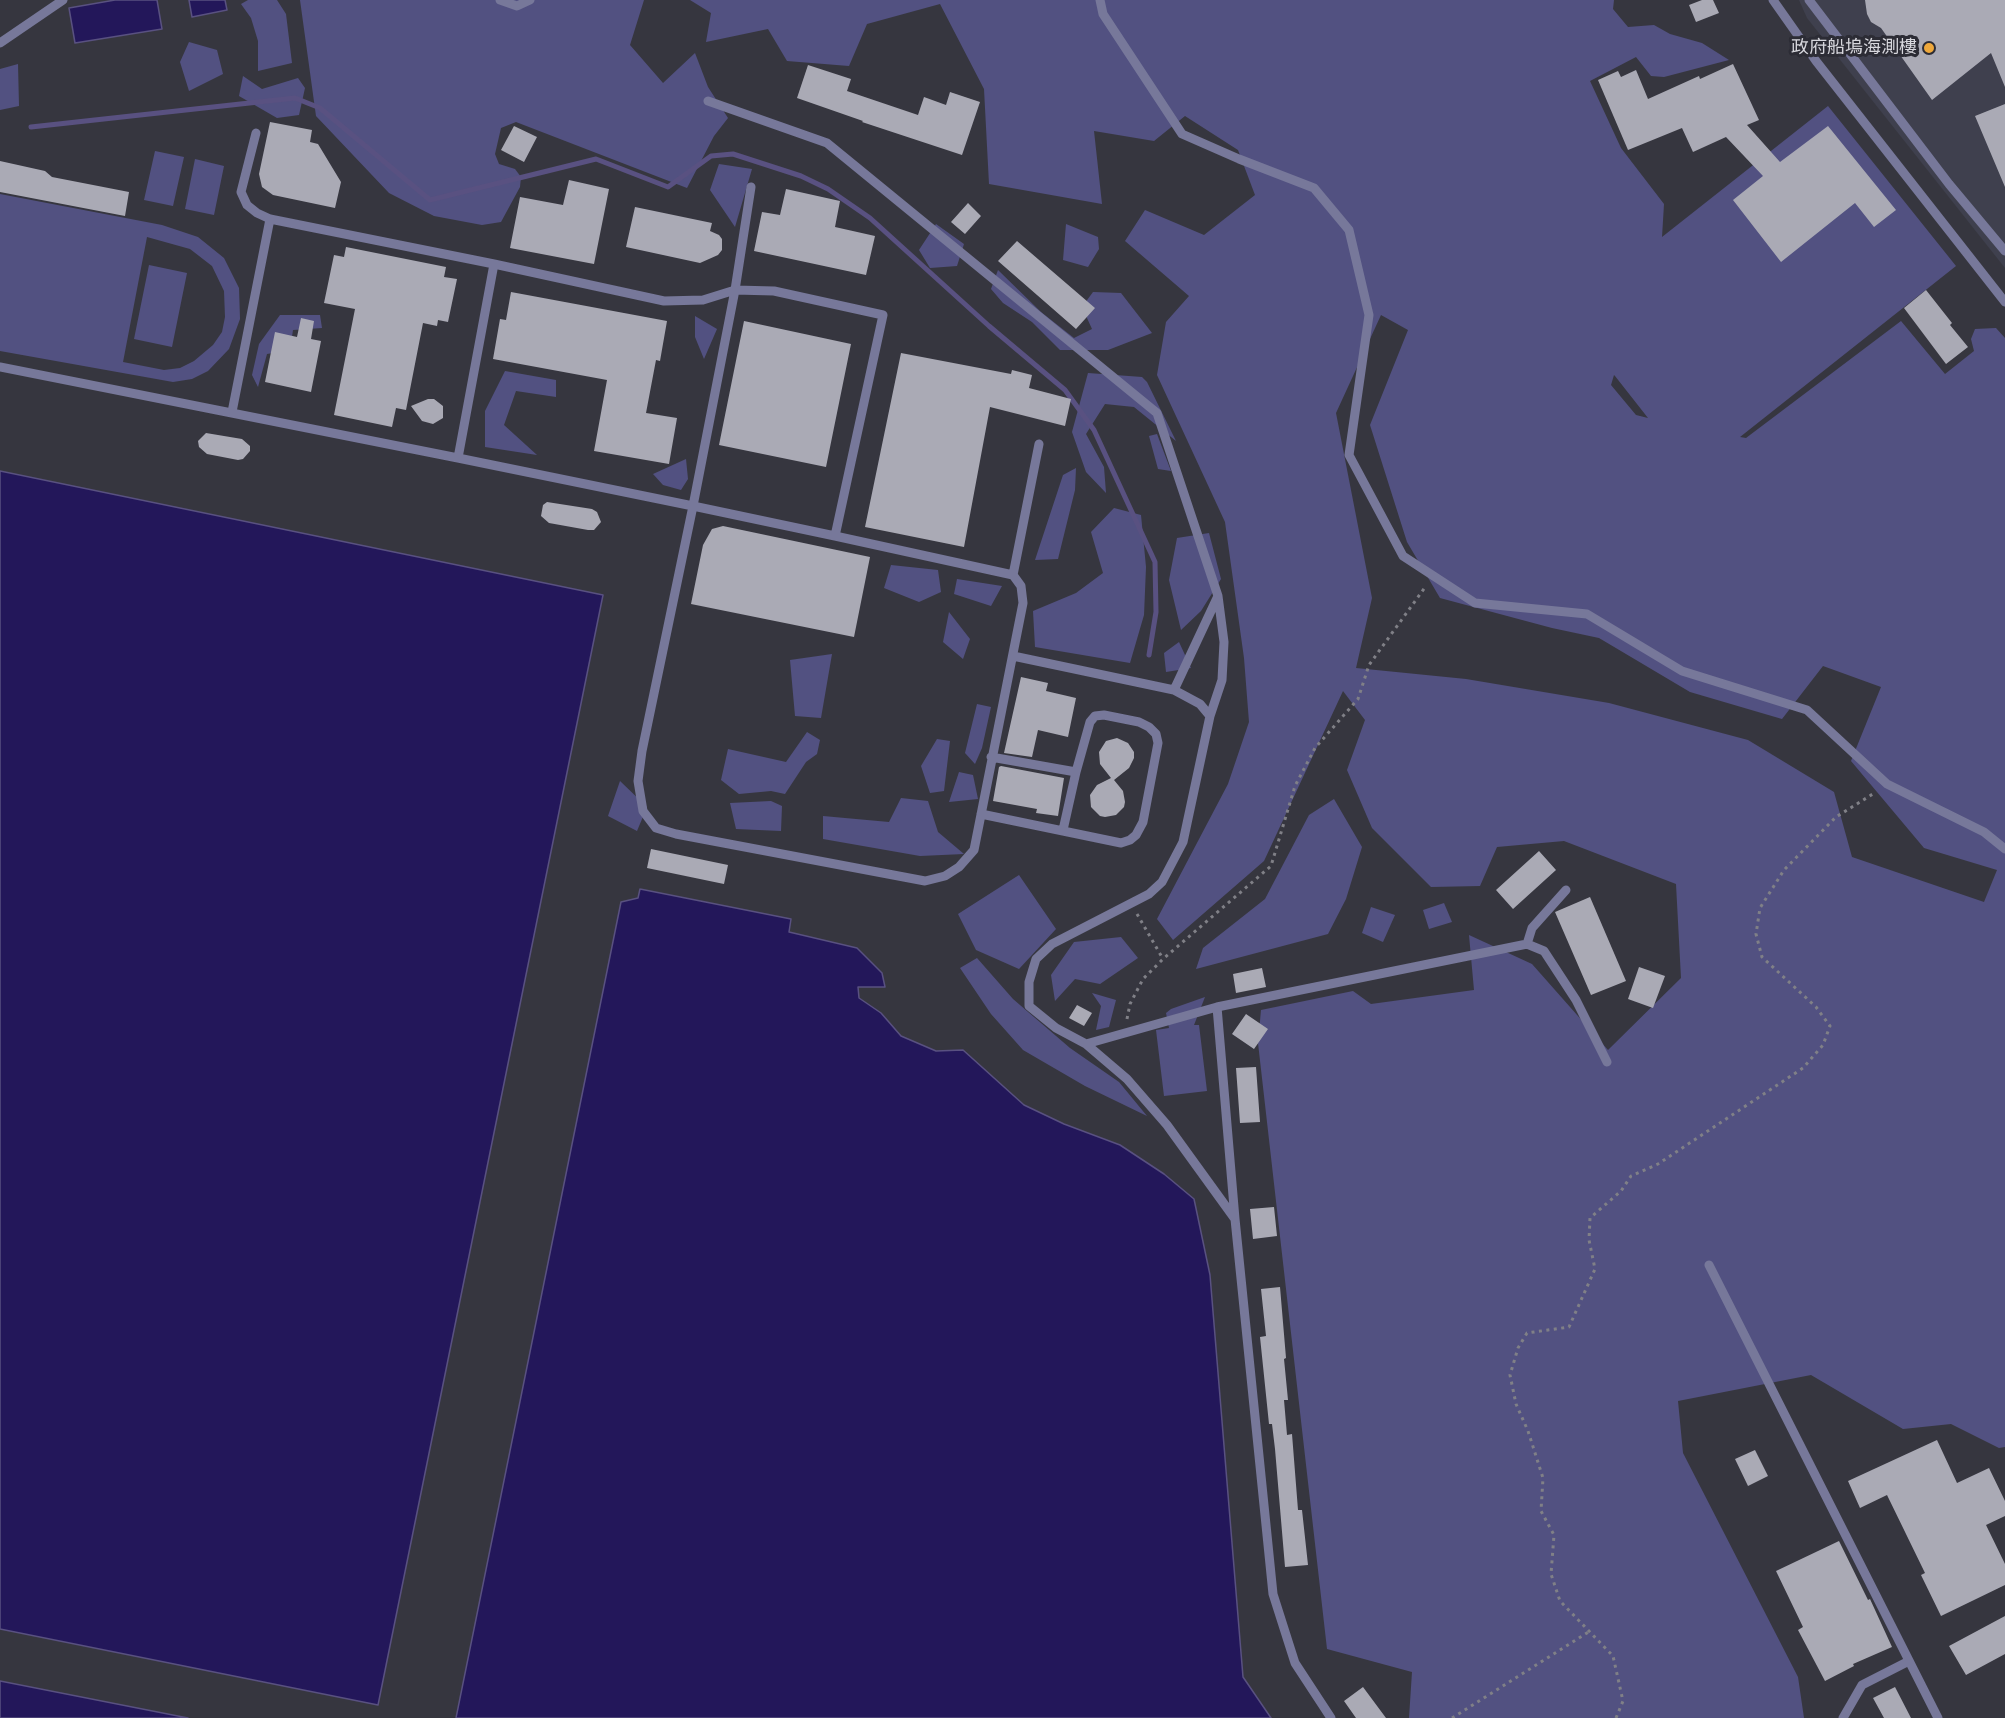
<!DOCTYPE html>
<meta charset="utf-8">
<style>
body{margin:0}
canvas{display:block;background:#36363f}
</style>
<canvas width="2005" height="1718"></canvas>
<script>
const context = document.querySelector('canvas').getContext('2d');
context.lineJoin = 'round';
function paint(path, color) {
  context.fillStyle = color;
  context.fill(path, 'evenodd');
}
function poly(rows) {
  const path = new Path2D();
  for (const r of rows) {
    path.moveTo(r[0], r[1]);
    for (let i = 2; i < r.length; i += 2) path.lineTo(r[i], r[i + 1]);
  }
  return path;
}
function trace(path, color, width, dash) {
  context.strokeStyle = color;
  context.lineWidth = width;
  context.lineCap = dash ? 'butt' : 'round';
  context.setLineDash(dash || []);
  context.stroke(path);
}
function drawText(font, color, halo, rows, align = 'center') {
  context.font = font + ' "IBM Plex Sans","Noto Sans TC",sans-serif';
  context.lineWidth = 6;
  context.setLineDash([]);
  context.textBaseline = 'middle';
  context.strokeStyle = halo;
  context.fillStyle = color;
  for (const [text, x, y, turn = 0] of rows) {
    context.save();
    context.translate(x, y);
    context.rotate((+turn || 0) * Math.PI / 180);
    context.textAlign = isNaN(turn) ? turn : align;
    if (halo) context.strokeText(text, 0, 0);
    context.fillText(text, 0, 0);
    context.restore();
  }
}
const built = poly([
 [1799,0,2005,0,2005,268,1807,18]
]);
const green = poly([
 [248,0,277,0,286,14,292,63,258,71,258,41,251,18,241,4],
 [300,0,644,0,630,45,663,83,695,53,708,87,728,118,714,136,687,188,516,122,501,128,495,154,499,164,515,169,521,177,520,187,501,222,482,225,434,216,389,193,316,116],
 [690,0,1614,0,1613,9,1628,27,1654,25,1670,34,1702,43,1729,60,1664,77,1651,76,1636,57,1590,81,1621,148,1664,204,1662,237,1828,106,1956,266,1740,437,1746,438,1901,321,1945,374,1974,351,1971,339,1975,329,1996,328,2005,338,2005,1447,1999,1448,1951,1424,1903,1429,1811,1375,1678,1401,1683,1453,1798,1677,1804,1718,1409,1718,1412,1672,1327,1649,1258,1043,1261,1010,1353,991,1371,1004,1474,990,1469,935,1532,964,1608,1050,1681,978,1676,884,1564,841,1497,847,1480,886,1431,887,1372,828,1347,770,1365,720,1343,691,1264,861,1173,940,1157,919,1228,784,1249,722,1244,658,1225,522,1157,375,1166,322,1189,296,1125,241,1145,210,1204,235,1255,195,1238,150,1185,116,1154,141,1094,131,1102,204,989,184,984,89,940,4,867,24,849,66,787,61,768,29,706,42,711,13],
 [1381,315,1408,330,1370,425,1407,542,1440,598,1552,628,1599,638,1690,692,1782,719,1823,666,1881,687,1851,761,1924,848,1997,870,1984,902,1852,857,1834,792,1748,740,1609,703,1466,679,1356,668,1372,598,1336,413],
 [1614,375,1615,376,1648,418,1636,415,1611,385],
 [189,42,217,50,223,74,189,91,180,62],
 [18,64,19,106,0,110,0,69],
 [243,76,262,89,298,78,305,88,299,115,277,118,239,96],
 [155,151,184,157,173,206,144,200],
 [195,159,224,166,214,215,185,209],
 [719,164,752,169,735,227,710,190],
 [0,194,162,225,198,237,224,258,239,288,240,319,229,349,208,371,192,379,173,382,0,351],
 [147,237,190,249,212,266,224,291,225,317,222,332,213,345,194,361,180,368,164,370,123,362],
 [936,224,964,244,957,266,930,268,919,250],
 [1066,224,1098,237,1099,249,1088,267,1063,260],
 [149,265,187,273,172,347,134,339],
 [998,270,1041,312,1074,338,1092,329,1082,307,1093,292,1121,293,1152,333,1108,350,1060,350,1032,322,1003,303,991,289],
 [280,315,320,315,322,328,293,330,290,350,267,354,258,387,252,375,259,344],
 [695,316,717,329,704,359,695,337],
 [505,371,556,380,556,397,516,391,504,425,537,455,485,447,485,411],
 [1088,373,1142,377,1147,382,1176,441,1134,407,1105,404,1086,434,1104,467,1106,493,1086,472,1072,432],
 [1157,434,1171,471,1158,469,1149,436],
 [686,459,688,479,681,490,663,485,653,474],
 [1076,468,1075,490,1058,559,1035,560,1063,475],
 [1114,508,1141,515,1146,567,1144,615,1130,663,1035,647,1033,611,1076,593,1103,573,1091,532],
 [1209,533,1221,579,1201,611,1181,630,1169,580,1177,538],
 [891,565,938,570,941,592,919,602,884,588],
 [957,579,1002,586,991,606,954,594],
 [949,612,970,639,963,659,943,642],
 [1179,642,1191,668,1166,672,1164,653],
 [832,654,821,718,795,716,790,660],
 [977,704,991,707,982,748,975,764,965,753],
 [807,732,820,740,817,754,806,762,785,794,771,791,739,794,721,780,728,749,786,762],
 [937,739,950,741,944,791,930,793,921,766],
 [959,772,973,775,978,799,949,802],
 [620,781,647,807,637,831,608,816],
 [901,798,928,801,938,832,964,854,920,856,823,839,823,816,889,822],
 [1334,799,1362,847,1346,899,1328,934,1196,969,1203,948,1265,899,1309,815],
 [771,801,782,806,781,831,736,829,730,803],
 [1019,875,1056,929,1019,969,976,950,958,914],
 [1444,903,1452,922,1429,929,1423,910],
 [1371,907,1395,915,1383,942,1362,933],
 [1121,937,1138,958,1100,984,1075,979,1055,1001,1051,975,1074,942],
 [977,958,1013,999,1070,1048,1119,1082,1147,1116,1085,1086,1023,1050,991,1014,960,968],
 [1092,993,1116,1000,1109,1027,1096,1030,1101,1006],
 [1205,997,1194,1025,1199,1025,1207,1091,1164,1096,1156,1030,1169,1028,1166,1013,1171,1009]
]);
const water = poly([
 [115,0,157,0,162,29,75,43,69,8,115,0],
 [189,0,225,0,227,10,192,17,189,0],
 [0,471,603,595,378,1705,0,1629,0,471],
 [640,889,791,919,789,932,857,948,882,973,885,987,858,987,859,998,881,1013,901,1036,936,1051,963,1050,1024,1105,1064,1124,1120,1145,1164,1174,1194,1199,1210,1275,1243,1677,1271,1718,456,1718,621,902,638,898,640,889],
 [0,1681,188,1718,0,1718,0,1681]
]);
const stream = poly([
 [31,127,295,98,320,108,430,200,596,159,668,187,711,156,733,154,801,176,828,189,870,218,989,326,1065,390,1094,430,1155,562,1156,612,1149,655]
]);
const building = poly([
 [1702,0,1713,0,1719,13,1696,22,1689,5],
 [1865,0,2005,0,2005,87,1991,53,1932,100,1881,28,1871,22,1867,14],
 [1733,64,1759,120,1747,125,1780,162,1828,126,1896,210,1874,227,1855,203,1781,262,1733,200,1763,176,1726,137,1693,152,1682,128,1628,150,1598,80,1618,71,1621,77,1636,70,1648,99,1699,76,1700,79],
 [808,65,851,79,847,91,918,115,924,97,946,105,950,92,980,102,962,155,862,122,863,121,797,98],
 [2005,104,2005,187,1975,116],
 [270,122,312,130,310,142,318,144,341,182,335,208,273,195,262,187,259,174],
 [514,126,537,137,524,162,501,150],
 [0,161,45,171,52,177,129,192,125,216,0,192],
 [569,180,609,189,594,264,510,248,520,197,563,205],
 [786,189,840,201,835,227,875,236,866,275,754,251,762,212,780,215],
 [968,203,981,216,965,234,951,222],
 [635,207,712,223,710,231,719,235,722,239,722,250,718,255,700,263,626,247],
 [1017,241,1095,308,1076,329,998,261],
 [346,247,446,267,444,277,457,279,448,322,438,320,437,326,423,323,406,410,396,408,392,427,334,415,355,309,324,303,334,255,344,257],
 [1926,290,1952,323,1950,325,1968,347,1946,364,1904,308],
 [511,292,667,321,660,361,656,360,646,413,677,418,669,464,594,451,607,380,493,359,500,319,506,320],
 [301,318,314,321,311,339,321,341,311,392,265,382,275,332,297,337],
 [744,321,851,344,826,467,719,445],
 [901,353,1011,374,1012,370,1032,375,1029,388,1071,399,1065,426,990,407,964,547,865,527],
 [428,399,434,399,443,406,443,418,433,424,422,421,411,406],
 [206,433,242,439,250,446,250,451,243,459,238,460,207,454,199,447,198,441],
 [547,502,592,509,597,512,601,522,594,530,588,530,549,523,541,516,543,505],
 [723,526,870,557,854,637,691,604,703,545,712,529],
 [1021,677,1048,683,1046,691,1076,698,1068,737,1038,730,1032,757,1004,753],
 [1117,738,1128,743,1134,752,1134,758,1129,768,1114,780,1123,791,1125,802,1124,807,1116,815,1105,817,1100,816,1091,807,1090,795,1097,785,1111,778,1100,764,1099,752,1106,741],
 [1001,766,1064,778,1058,816,1036,813,1037,809,993,801,999,767],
 [651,849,728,865,724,884,647,868],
 [1539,851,1556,870,1513,909,1496,890],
 [1590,897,1626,981,1591,995,1555,912],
 [1639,967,1665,976,1653,1008,1628,999],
 [1262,968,1266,987,1236,993,1233,974],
 [1077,1005,1092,1013,1084,1026,1069,1018],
 [1246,1014,1268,1029,1254,1049,1232,1034],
 [1256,1067,1260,1122,1240,1123,1236,1068],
 [1274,1207,1277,1236,1253,1239,1250,1209],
 [1280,1287,1286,1358,1284,1359,1288,1400,1284,1400,1287,1435,1292,1434,1298,1510,1302,1510,1308,1565,1285,1567,1275,1449,1272,1424,1269,1424,1260,1337,1266,1336,1261,1289],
 [1937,1440,1957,1483,1989,1468,2005,1501,2005,1516,1986,1525,2005,1564,2005,1585,1941,1616,1921,1575,1925,1573,1887,1495,1860,1508,1848,1481],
 [1755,1450,1768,1476,1748,1486,1735,1459],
 [1839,1541,1868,1600,1870,1599,1892,1647,1853,1664,1854,1666,1825,1681,1798,1630,1803,1627,1776,1571],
 [2005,1616,2005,1654,1966,1675,1949,1646],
 [1363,1687,1386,1718,1356,1718,1344,1701],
 [1895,1687,1911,1718,1884,1718,1873,1698]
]);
const path = poly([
 [1137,914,1163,959],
 [1127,1019,1130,1004,1143,979,1163,959,1271,866,1295,786,1315,748,1358,699,1369,665,1426,586],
 [1452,1718,1590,1631],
 [1616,1718,1623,1701,1613,1656,1560,1601,1551,1574,1554,1535,1541,1511,1543,1478,1528,1431,1516,1404,1510,1375,1518,1348,1527,1333,1569,1327,1595,1269,1589,1240,1590,1218,1621,1191,1631,1176,1658,1164,1803,1068,1823,1045,1830,1026,1816,1007,1762,957,1756,934,1760,908,1784,870,1836,817,1876,792]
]);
const service = poly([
 [500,0,517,6,530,0],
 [1100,0,1103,14,1182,134,1239,159,1314,188,1349,230,1369,315,1349,455,1403,556,1475,603,1587,614,1682,671,1807,710,1887,784,1984,832,2005,849],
 [1773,0,1816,61,2005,302],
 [1809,0,1949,184,2005,251],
 [0,43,63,0],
 [708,101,827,143,1157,413,1218,596,1174,690,1200,704,1210,716,1183,842,1162,882,1149,894,1052,944,1036,959,1029,982,1029,1006,1056,1028,1086,1044,1127,1079,1167,1125,1235,1219],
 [256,133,241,192,247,205,257,213,270,219,494,264,664,301,703,300,735,290,774,291,883,315,835,536],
 [0,367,458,458,693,506,835,536,1013,575,1021,586,1023,603,974,850,959,867,945,876,925,881,676,834,656,828,643,811,638,781,642,751,693,506,735,290,751,187],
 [232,412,270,219],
 [458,458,494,264],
 [1013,575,1039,444],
 [1013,656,1174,690],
 [1210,716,1222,680,1224,642,1218,596],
 [981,814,1121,843,1130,840,1136,835,1143,822,1158,743,1156,734,1149,727,1139,722,1104,715,1095,716,1090,722,1076,772,991,757],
 [1063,830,1076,772],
 [1527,944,1532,928,1566,890],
 [1217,1007,1527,944,1544,951,1576,1000,1607,1062],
 [1086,1044,1217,1007,1235,1219,1273,1594,1295,1663,1331,1718],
 [1709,1265,1938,1718],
 [1843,1718,1862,1685,1909,1661]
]);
const markers = [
 [1929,48,6,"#eea83c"]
];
const poiNames = [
 ["政府船塢海測樓",1917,48]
];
paint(built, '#3f404e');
paint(green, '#525181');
paint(water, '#23175a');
trace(water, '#595181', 1.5);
trace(stream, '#595181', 5);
paint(building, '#aaaab5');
trace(path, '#808087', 3, [3, 4.5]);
trace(service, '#77789a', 9);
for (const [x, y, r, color] of markers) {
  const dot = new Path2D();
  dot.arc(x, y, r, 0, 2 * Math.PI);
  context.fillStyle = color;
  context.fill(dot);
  trace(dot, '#2c2c35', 2);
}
drawText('18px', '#d7d7dd', '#2c2c35', poiNames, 'right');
</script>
